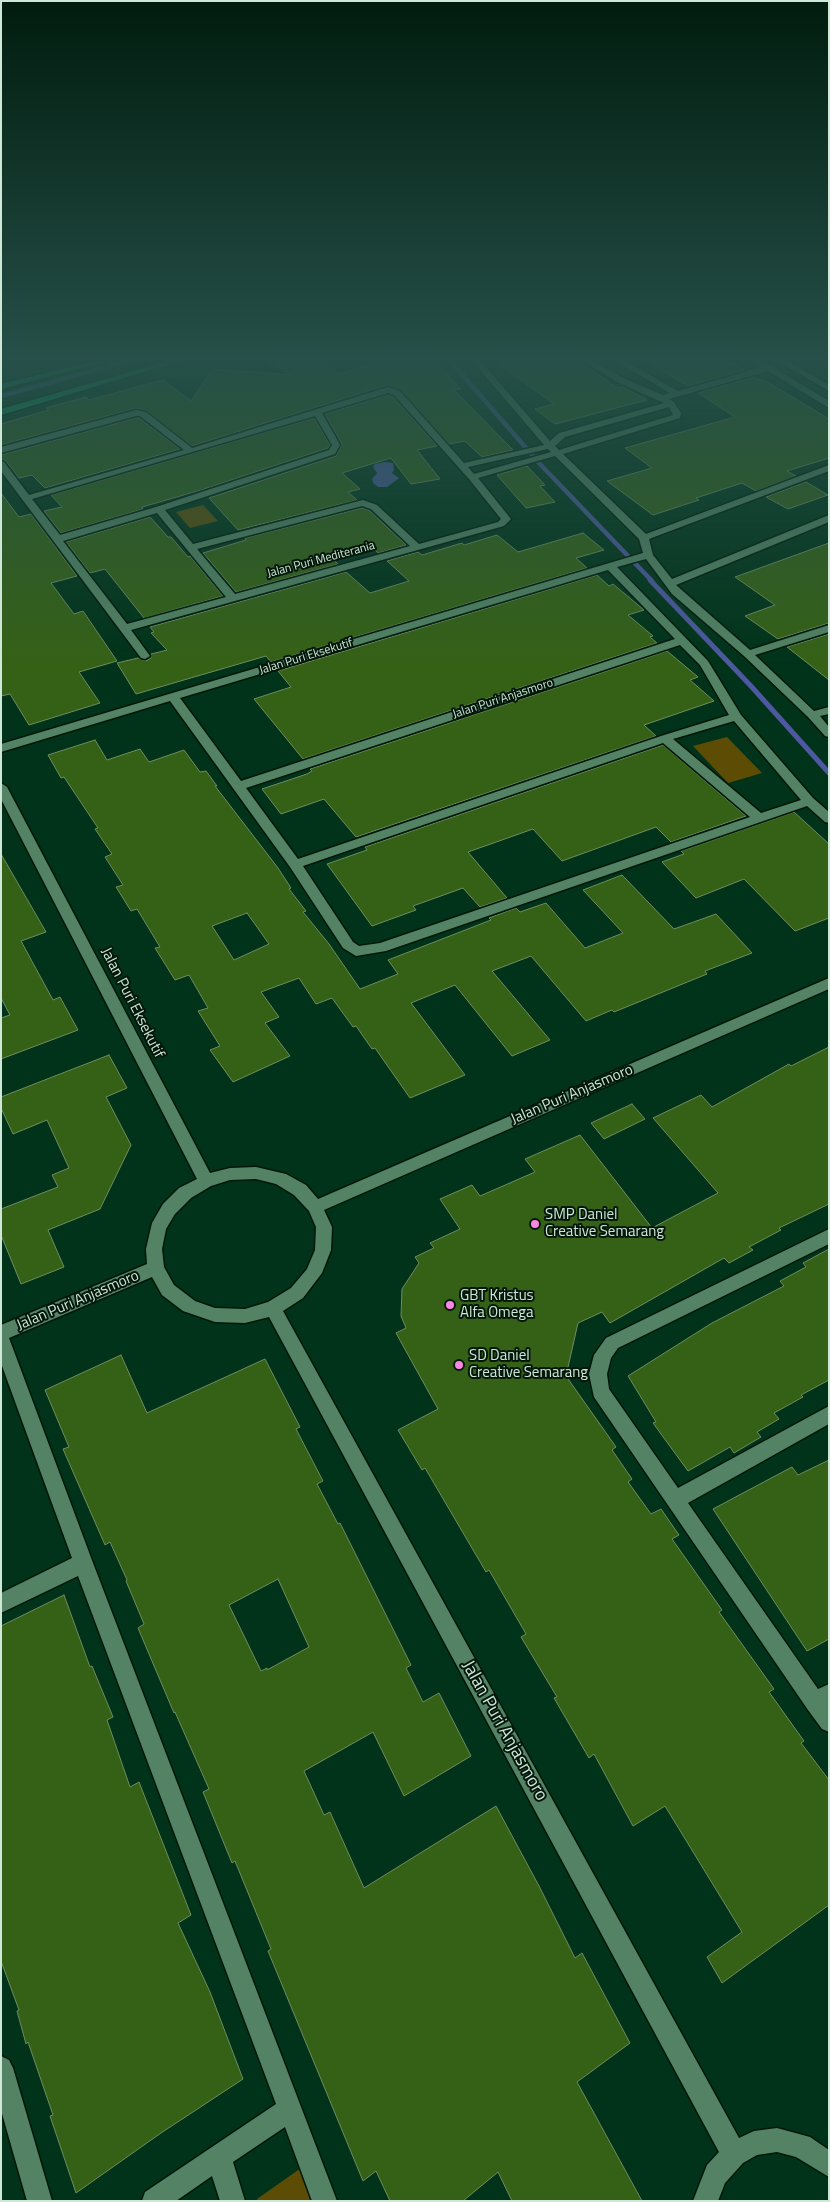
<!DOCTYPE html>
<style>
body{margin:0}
#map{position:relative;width:830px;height:2202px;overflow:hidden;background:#003319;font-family:"Titillium Web",sans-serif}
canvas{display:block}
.frame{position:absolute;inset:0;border:2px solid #cee7d6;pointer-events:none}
</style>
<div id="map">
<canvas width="830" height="2202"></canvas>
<div class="frame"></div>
</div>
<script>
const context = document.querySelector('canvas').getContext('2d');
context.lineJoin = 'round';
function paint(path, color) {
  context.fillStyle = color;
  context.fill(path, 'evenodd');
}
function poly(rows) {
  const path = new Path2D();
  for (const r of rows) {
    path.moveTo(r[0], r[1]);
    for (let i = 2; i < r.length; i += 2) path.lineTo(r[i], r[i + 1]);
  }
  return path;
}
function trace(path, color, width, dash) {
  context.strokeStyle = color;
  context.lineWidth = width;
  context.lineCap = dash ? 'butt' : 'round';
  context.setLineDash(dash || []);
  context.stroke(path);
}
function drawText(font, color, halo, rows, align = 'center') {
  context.font = font + ' "Titillium Web",sans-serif';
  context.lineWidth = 4;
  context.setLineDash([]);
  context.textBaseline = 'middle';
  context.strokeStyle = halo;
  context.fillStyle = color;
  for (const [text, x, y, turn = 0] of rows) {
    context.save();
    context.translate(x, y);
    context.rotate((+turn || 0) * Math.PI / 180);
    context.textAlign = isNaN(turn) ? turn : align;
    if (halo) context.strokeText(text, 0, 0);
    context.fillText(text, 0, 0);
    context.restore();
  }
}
const green = poly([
 [203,505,218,521,190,528,176,512],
 [727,737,762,773,728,783,693,746],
 [301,2168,313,2201,258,2201,257,2199]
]);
const water = poly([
 [385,462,393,463,394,470,392,473,399,478,387,487,378,487,373,483,372,479,377,473,373,467,375,464]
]);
const streamFar1 = poly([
 [447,357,539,463,652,581],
 [1,396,143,357]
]);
const stream = poly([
 [650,580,750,685,829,773]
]);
const building = poly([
 [261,357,311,357,340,374,394,357,430,357,461,389,454,390,513,450,482,457,465,441,449,444,401,390,387,385,192,446,147,411,136,408,1,445,1,424,49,410,46,408,86,397,89,400,163,380,191,401,213,369,291,375,261,357],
 [517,357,571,357,618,388,623,387,647,400,555,424,535,409,554,404,496,362,517,357],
 [639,357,721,357,744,370,688,386,639,357],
 [754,377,760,380,764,380,829,419,829,458,787,471,796,476,756,491,742,483,696,498,699,500,653,515,607,481,652,468,625,448,735,417,698,393,754,377],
 [388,395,393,397,437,446,417,450,440,479,411,484,391,458,342,473,360,489,348,492,357,500,238,530,209,498,336,456,342,444,325,414,388,395],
 [136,418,139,418,180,449,45,488,32,475,19,478,6,461,1,459,1,455,136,418],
 [314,418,330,445,328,448,201,490,142,507,143,509,61,533,44,511,62,507,51,495,314,418],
 [527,466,545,485,540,486,555,502,526,508,497,475,527,466],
 [806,482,828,495,788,509,766,497,806,482],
 [1,493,19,517,31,514,77,576,51,583,74,614,83,611,117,661,79,672,100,703,29,725,10,694,1,696,1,493],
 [362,508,369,510,406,545,378,553,372,547,333,559,338,564,236,592,203,553,246,540,245,538,362,508],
 [150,517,168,537,171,537,188,557,190,556,223,596,144,618,105,569,90,573,66,542,150,517],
 [583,533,604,550,576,558,587,568,271,662,266,656,136,694,117,663,138,658,146,661,151,658,151,654,167,650,151,633,154,632,150,627,346,572,370,593,409,581,387,561,418,552,422,555,462,543,464,545,497,535,518,552,583,533],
 [829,543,829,623,778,639,745,616,775,605,735,577,829,543],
 [597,575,609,586,613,584,644,610,628,615,653,636,650,637,657,643,303,759,254,699,291,687,278,671,597,575],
 [829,634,829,680,787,647,829,634],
 [667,651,698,677,690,680,714,701,644,725,656,736,356,837,324,799,281,814,262,789,307,774,312,771,310,769,667,651],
 [95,740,107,760,140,749,149,762,184,750,200,772,206,771,217,786,215,786,278,868,291,888,289,889,306,911,303,912,329,944,360,989,398,974,388,960,491,920,489,918,516,908,520,912,546,903,585,948,623,933,583,890,622,875,674,929,716,914,752,953,705,971,707,974,614,1012,612,1010,586,1021,531,956,492,971,550,1040,512,1056,455,985,411,1003,465,1075,410,1098,375,1048,372,1049,356,1026,353,1027,332,998,316,1004,299,978,261,992,279,1017,265,1023,290,1056,233,1082,210,1050,220,1046,198,1011,208,1008,189,975,175,980,155,948,160,947,137,909,131,911,116,887,123,885,105,857,112,854,95,829,98,828,64,777,61,778,48,755,95,740],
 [247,913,269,944,234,960,212,926,247,913],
 [663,745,746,816,671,842,656,827,562,861,533,829,468,852,507,898,480,907,463,888,413,906,416,910,372,926,327,864,367,850,365,847,663,745],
 [794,812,829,844,829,918,795,931,744,879,696,898,662,862,684,854,681,851,794,812],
 [1,854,46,932,21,941,53,1000,60,997,78,1030,1,1059,1,1018,10,1015,1,998,1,854],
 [829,1047,829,1204,779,1228,781,1230,749,1247,753,1250,729,1263,724,1258,610,1323,602,1312,578,1323,566,1376,616,1447,612,1450,632,1479,628,1482,651,1514,661,1509,679,1535,672,1539,722,1610,719,1612,774,1689,769,1692,804,1741,801,1743,829,1780,829,1905,722,1983,707,1957,742,1932,665,1806,633,1826,594,1754,589,1758,554,1698,557,1697,521,1637,526,1634,489,1570,486,1572,425,1468,422,1470,398,1430,438,1409,396,1333,406,1328,401,1316,402,1289,419,1263,415,1257,434,1248,430,1243,460,1229,440,1199,472,1185,480,1196,535,1172,525,1159,580,1135,652,1228,718,1193,653,1118,701,1095,712,1107,789,1064,791,1066,829,1047],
 [109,1055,127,1088,106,1097,131,1145,100,1209,48,1230,64,1267,21,1284,1,1235,1,1209,58,1187,52,1175,69,1168,47,1120,13,1134,1,1108,1,1097,109,1055],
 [632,1104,645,1119,604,1139,591,1123,632,1104],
 [829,1249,829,1380,801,1395,803,1397,774,1413,779,1419,757,1432,761,1437,734,1453,730,1447,688,1471,653,1423,656,1422,628,1376,712,1323,784,1286,780,1281,806,1267,803,1263,829,1249],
 [121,1355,147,1413,265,1359,300,1427,296,1429,323,1481,317,1484,338,1524,340,1523,411,1665,406,1668,423,1702,439,1693,471,1756,404,1796,373,1732,304,1771,324,1815,330,1812,364,1888,496,1806,539,1886,575,1958,582,1953,630,2043,577,2082,642,2201,512,2201,498,2172,463,2201,390,2201,376,2171,363,2181,268,1951,271,1949,235,1861,232,1863,203,1792,209,1789,175,1712,174,1713,138,1628,144,1624,126,1581,127,1580,110,1542,105,1545,63,1449,69,1447,45,1390,121,1355],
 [278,1579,309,1647,267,1670,267,1668,261,1671,229,1605,278,1579],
 [829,1460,829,1639,807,1651,713,1509,792,1467,798,1475,829,1460],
 [64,1595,90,1667,92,1666,113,1717,107,1720,130,1787,139,1782,191,1915,178,1923,210,1992,243,2079,161,2133,76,2193,50,2116,53,2115,28,2042,26,2044,17,2011,19,2010,1,1961,1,1626,64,1595]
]);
const minor = poly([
 [469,357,477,357,550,441,559,433,664,403,617,382,577,357,586,357,623,378,663,395,670,393,609,357,618,357,678,391,762,367,747,357,756,357,829,401,829,408,768,371,669,399,674,402,681,413,680,418,563,454,646,534,829,465,829,471,649,539,653,555,672,579,829,515,829,522,676,585,750,650,829,625,829,632,755,655,814,711,829,707,829,714,820,716,829,727,829,737,825,736,808,717,744,656,672,594,646,559,617,567,708,661,741,715,813,798,829,812,829,823,825,822,807,806,386,951,356,956,343,948,290,867,170,701,1,752,1,744,643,553,639,539,555,456,478,478,511,519,504,526,131,630,150,656,145,659,141,658,1,471,1,461,4,462,29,495,184,450,140,416,136,416,1,453,1,447,136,410,146,412,192,448,388,387,400,391,464,463,544,445,469,357],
 [388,393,394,395,469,479,501,519,498,522,419,544,377,505,363,500,193,544,165,510,335,454,340,445,322,413,388,393],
 [669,407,673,415,559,450,555,446,565,437,669,407],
 [315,416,332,445,329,450,156,507,60,535,32,499,315,416],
 [548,449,551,452,474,474,468,467,548,449],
 [362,506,371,509,410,546,235,594,197,549,362,506],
 [157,513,226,597,127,624,63,541,157,513],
 [608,570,675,639,241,781,180,698,608,570],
 [680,645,700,665,729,715,661,736,298,859,246,788,680,645],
 [734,721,801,800,761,813,673,739,734,721],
 [663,743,750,817,380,943,359,946,353,942,303,866,663,743],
 [771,357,780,357,829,385,829,391,771,357],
 [1,783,7,787,210,1173,230,1168,256,1167,286,1174,306,1185,318,1199,829,978,829,989,324,1210,332,1227,331,1250,322,1273,303,1298,283,1311,739,2138,754,2131,777,2128,810,2137,829,2150,829,2177,796,2157,777,2152,757,2155,743,2163,725,2183,718,2201,693,2201,707,2165,719,2152,269,1317,245,1323,215,1322,183,1311,162,1295,152,1277,9,1338,93,1563,337,2201,312,2201,285,2127,233,2162,245,2201,220,2201,212,2176,176,2201,142,2201,145,2192,276,2104,78,1576,1,1613,1,1593,72,1558,1,1363,1,1325,147,1264,146,1249,152,1223,163,1204,179,1188,197,1179,1,799,1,783],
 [256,1179,276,1184,294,1195,309,1211,316,1227,315,1250,307,1269,291,1288,268,1302,245,1309,215,1308,195,1301,174,1285,164,1267,162,1249,166,1229,175,1214,191,1198,211,1186,230,1180,256,1179],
 [829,1229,829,1244,618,1348,611,1358,607,1374,609,1389,678,1488,829,1406,829,1424,688,1503,818,1689,829,1684,829,1732,822,1729,808,1710,594,1397,589,1374,594,1355,606,1338,829,1229],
 [1,2056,9,2060,13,2068,52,2201,27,2201,1,2110,1,2056]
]);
const highway = poly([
 [113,357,126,357,1,389,1,384,113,357],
 [182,357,194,357,1,415,1,409,182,357]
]);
const markers = [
 [535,1224,5,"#fc86e4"],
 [450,1305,5,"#fc86e4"],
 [459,1365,5,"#fc86e4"]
];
const farStreetnames = [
 ["Jalan Puri Mediterania",321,560,-15],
 ["Jalan Puri Eksekutif",306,657,-17],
 ["Jalan Puri Anjasmoro",503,699,-18]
];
const streetNames = [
 ["Jalan Puri Eksekutif",132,1003,63],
 ["Jalan Puri Anjasmoro",572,1095,-23],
 ["Jalan Puri Anjasmoro",78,1301,-23]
];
const poiNames = [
 ["SMP Daniel",545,1215],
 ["Creative Semarang",545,1232],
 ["GBT Kristus",460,1296],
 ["Alfa Omega",460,1313],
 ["SD Daniel",469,1356],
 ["Creative Semarang",469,1373]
];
const nearStreetnames = [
 ["Jalan Puri Anjasmoro",504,1731,61]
];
paint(green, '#5d4d04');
paint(water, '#4e58a0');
trace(streamFar1, '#4e58a0', 4.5);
trace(stream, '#4e58a0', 5);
paint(building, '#356116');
trace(building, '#6f8c61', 1);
trace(minor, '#011709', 3);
trace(highway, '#011709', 3);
paint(minor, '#538364');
paint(highway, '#00ab63');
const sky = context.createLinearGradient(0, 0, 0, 665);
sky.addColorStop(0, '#001c0e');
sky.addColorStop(0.54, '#265049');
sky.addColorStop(1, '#26504900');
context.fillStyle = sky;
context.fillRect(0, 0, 830, 665);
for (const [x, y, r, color] of markers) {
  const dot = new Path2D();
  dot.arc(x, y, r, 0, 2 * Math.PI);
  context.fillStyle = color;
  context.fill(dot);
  trace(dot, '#04170b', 2);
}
drawText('12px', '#cee7d6', '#04170b', farStreetnames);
drawText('15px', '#cee7d6', '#04170b', streetNames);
drawText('15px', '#cee7d6', '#04170b', poiNames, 'left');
drawText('18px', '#cee7d6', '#04170b', nearStreetnames);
</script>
